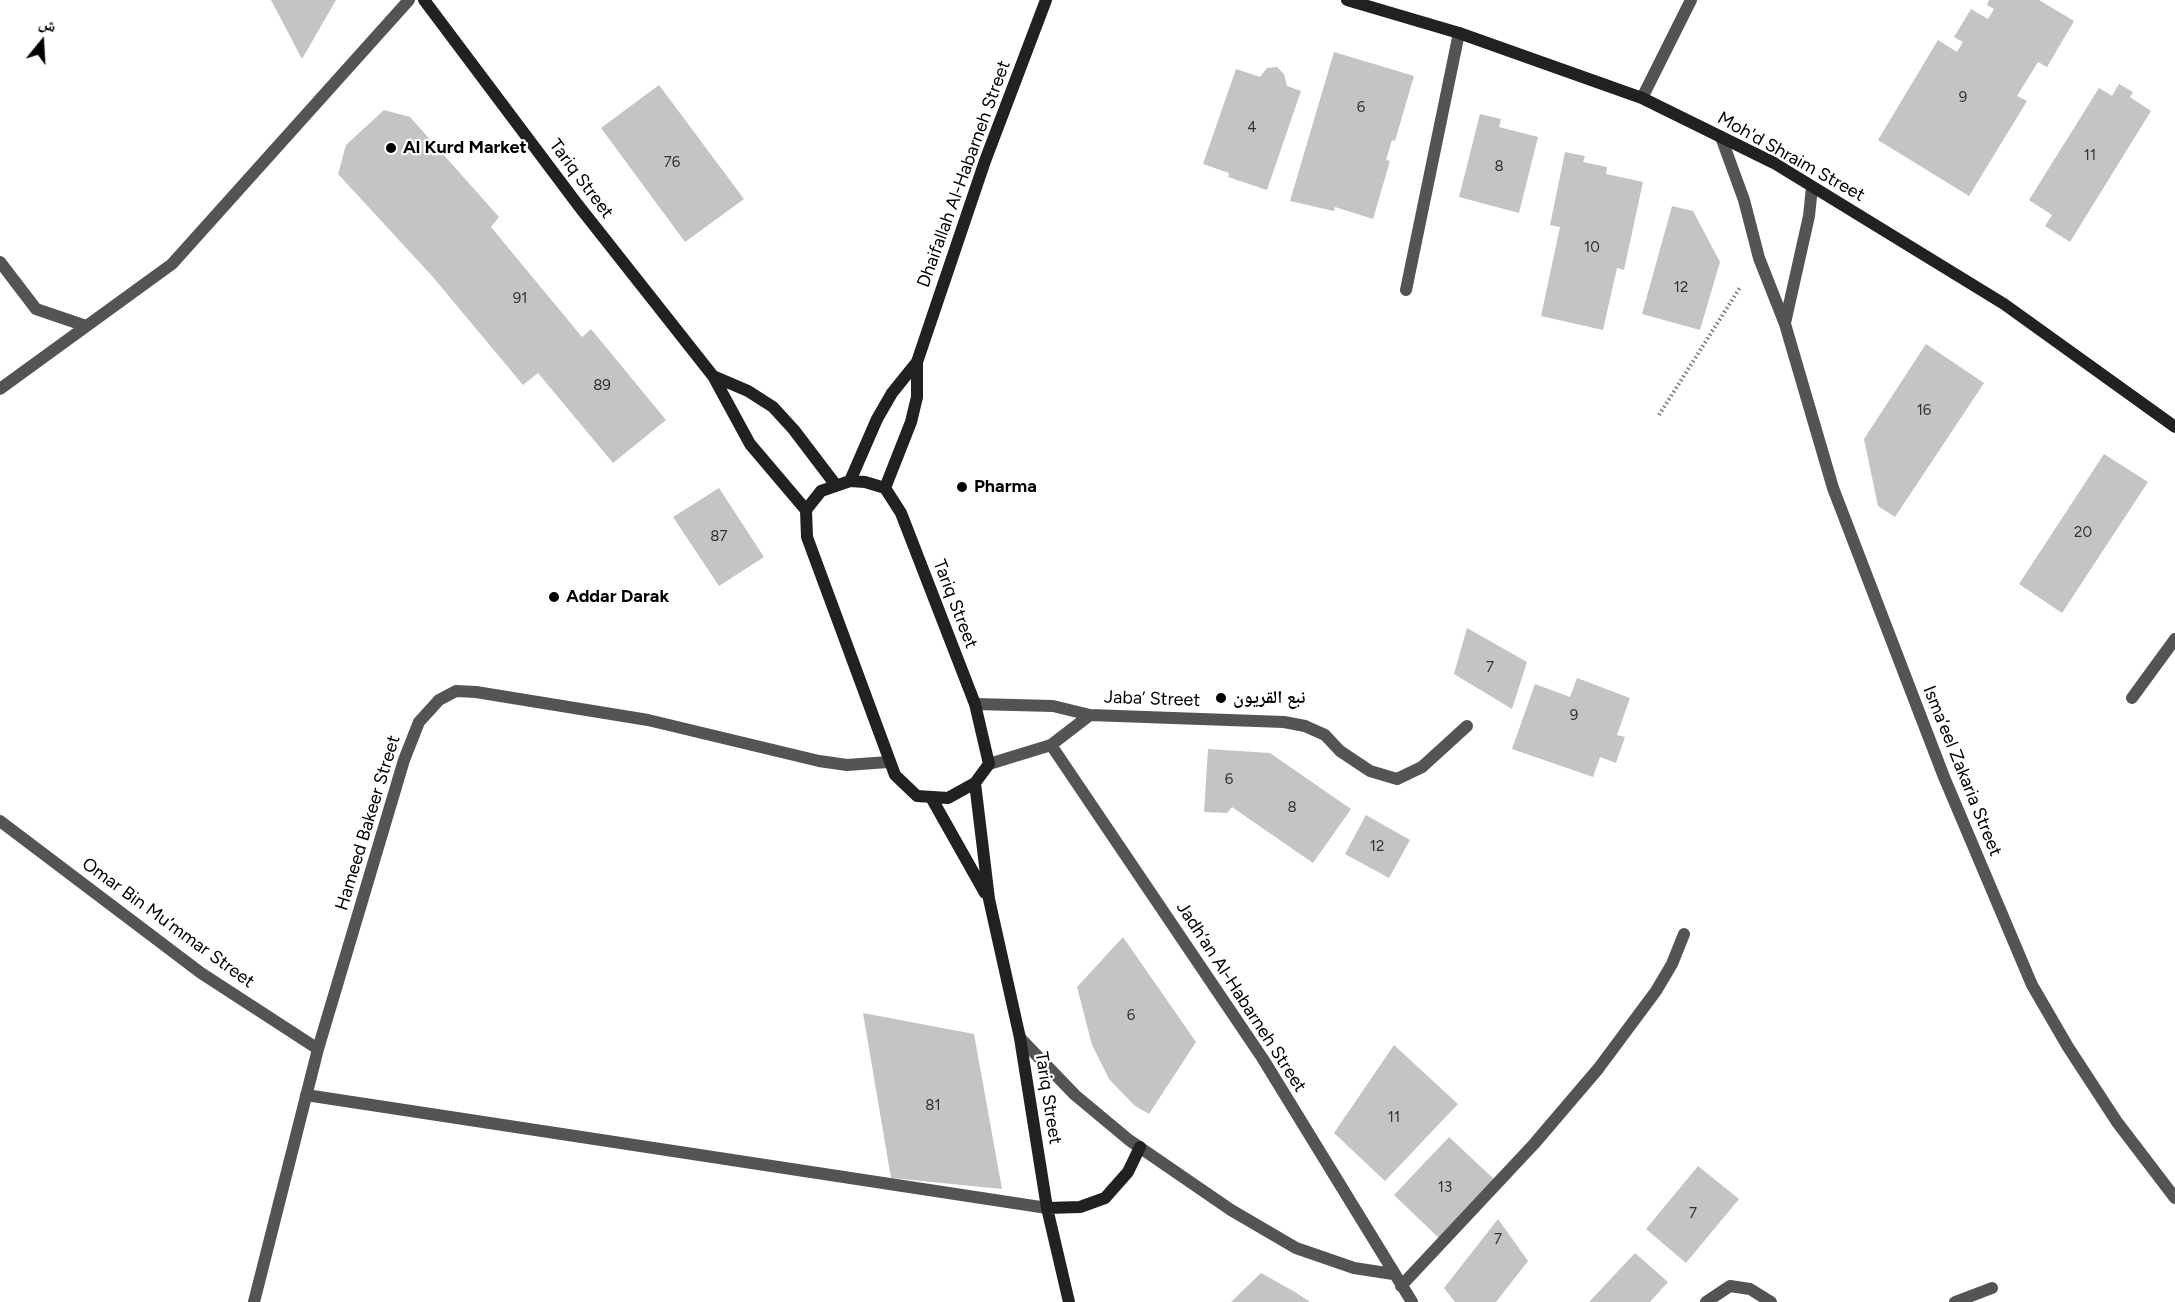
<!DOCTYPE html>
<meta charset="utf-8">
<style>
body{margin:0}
#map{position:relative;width:2175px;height:1302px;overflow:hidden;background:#fff;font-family:Figtree,"Noto Naskh Arabic",sans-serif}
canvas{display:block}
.north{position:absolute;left:12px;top:12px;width:60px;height:60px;-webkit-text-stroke:4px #fff;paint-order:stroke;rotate:18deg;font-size:16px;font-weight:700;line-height:24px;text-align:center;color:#000}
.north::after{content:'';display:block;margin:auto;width:21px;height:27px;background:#000;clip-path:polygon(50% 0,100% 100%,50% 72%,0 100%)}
</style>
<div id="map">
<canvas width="2175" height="1302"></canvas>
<div class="north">ش</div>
</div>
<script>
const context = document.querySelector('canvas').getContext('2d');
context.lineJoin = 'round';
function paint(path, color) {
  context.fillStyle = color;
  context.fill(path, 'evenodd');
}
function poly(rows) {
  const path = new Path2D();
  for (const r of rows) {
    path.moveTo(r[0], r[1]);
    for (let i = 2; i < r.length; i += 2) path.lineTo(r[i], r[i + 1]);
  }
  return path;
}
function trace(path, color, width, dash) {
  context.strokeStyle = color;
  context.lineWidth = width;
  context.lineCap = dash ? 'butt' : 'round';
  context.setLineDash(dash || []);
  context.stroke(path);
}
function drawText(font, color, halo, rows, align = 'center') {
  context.font = font + ' Figtree,"Noto Naskh Arabic",sans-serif';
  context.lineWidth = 4.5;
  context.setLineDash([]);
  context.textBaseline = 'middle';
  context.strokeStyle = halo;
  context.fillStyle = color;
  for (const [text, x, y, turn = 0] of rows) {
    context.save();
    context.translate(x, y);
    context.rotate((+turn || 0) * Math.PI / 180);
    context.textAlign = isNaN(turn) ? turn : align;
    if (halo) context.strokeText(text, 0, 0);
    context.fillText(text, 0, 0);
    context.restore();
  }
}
const building = poly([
 [271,0,336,0,302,59],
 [1989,0,2039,0,2074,21,2047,67,2038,62,2017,96,2027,101,1969,196,1878,140,1938,40,1957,52,1963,42,1954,37,1971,9,1988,19,1994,9,1987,5],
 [1334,52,1414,76,1395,141,1392,140,1386,160,1390,161,1373,219,1335,207,1334,211,1290,201],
 [1277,67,1284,74,1287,86,1301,91,1267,190,1228,177,1229,173,1203,164,1236,69,1260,77,1267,68],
 [2119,84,2133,92,2130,97,2151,111,2070,242,2045,226,2052,215,2029,200,2099,88,2112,96],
 [659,85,744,199,685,242,601,128],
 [384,110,410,117,499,217,491,227,582,337,591,329,666,420,613,463,538,373,523,385,432,276,338,174,346,145],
 [1480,114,1501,119,1499,127,1538,137,1519,213,1459,197],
 [1565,152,1585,156,1583,162,1607,167,1606,174,1643,182,1624,270,1617,268,1603,330,1541,316,1560,227,1550,225],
 [1672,206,1693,211,1720,262,1700,330,1642,314],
 [1926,344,1984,383,1895,517,1878,506,1864,439],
 [2104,454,2148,482,2062,613,2019,584],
 [719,488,764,557,719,586,673,517],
 [1467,628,1527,662,1512,709,1454,674],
 [1577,678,1630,698,1617,735,1625,737,1616,763,1600,757,1593,777,1512,749,1535,684,1570,697],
 [1208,749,1270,753,1351,809,1313,863,1232,807,1227,813,1204,812],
 [1366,815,1410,840,1389,878,1345,854],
 [1123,937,1196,1042,1149,1114,1134,1105,1109,1079,1092,1045,1077,987],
 [863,1013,974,1034,1002,1189,891,1178],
 [1394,1045,1458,1104,1385,1181,1334,1133],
 [1449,1137,1496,1181,1441,1240,1394,1195],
 [1698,1166,1739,1199,1686,1263,1646,1229],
 [1498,1219,1528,1261,1496,1302,1455,1302,1444,1288],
 [1635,1253,1668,1282,1650,1302,1589,1302],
 [1261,1273,1295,1292,1310,1302,1231,1302]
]);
const path = poly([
 [1659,415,1741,286]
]);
const lane = poly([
 [0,262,36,309,86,326],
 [1955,1302,1992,1288]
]);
const street = poly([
 [1642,98,1691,0],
 [1721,137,1744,200,1759,258,1785,324,1833,488,1944,777,2032,985,2068,1047,2117,1122,2175,1198],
 [1406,290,1459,33],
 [1785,323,1809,216,1812,187],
 [0,389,172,264,409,0],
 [2132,698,2175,639],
 [975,704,1053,706,1090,715,1284,722,1305,726,1325,735,1340,751,1370,771,1397,779,1422,767,1467,726],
 [1051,745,1263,1059,1412,1302],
 [989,764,1051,745,1090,715],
 [0,821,201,973,318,1049],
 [1020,1038,1075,1095,1129,1140,1231,1210,1296,1248,1354,1268,1393,1274],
 [306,1095,1047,1208],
 [1401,1286,1534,1144,1598,1069,1656,991,1672,964,1684,934],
 [254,1302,318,1049,404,760,419,722,439,700,456,691,476,692,648,720,819,761,847,765,888,762],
 [1706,1302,1730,1286,1750,1289,1771,1302]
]);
const secondary = poly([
 [424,0,578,205,713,376,750,444,806,510],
 [1347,0,1459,33,1642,98,1774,163,2004,304,2175,427],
 [713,376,748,391,773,407,794,430,835,484],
 [850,481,865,482,885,488,901,513,975,704,989,764,975,783,948,798,917,796,895,775,807,537,806,510,821,491,850,481],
 [850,481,877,419,892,393,917,362],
 [885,488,911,422,917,397,917,362,985,161,1046,0],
 [975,783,989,899,1020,1038,1047,1208,1069,1302],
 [932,799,985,893],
 [1047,1208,1080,1207,1105,1198,1128,1172,1140,1147]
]);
const markers = [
 [391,148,6,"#000"],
 [962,487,6,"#000"],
 [554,597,6,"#000"],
 [1221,698,6,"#000"]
];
const numberNames = [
 ["9",1963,98],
 ["6",1361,108],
 ["4",1252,128],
 ["11",2090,156],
 ["76",672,163],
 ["8",1499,167],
 ["10",1592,248],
 ["12",1681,288],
 ["91",520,299],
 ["89",602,386],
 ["16",1924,411],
 ["20",2083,533],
 ["87",719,537],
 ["7",1490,668],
 ["9",1574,716],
 ["6",1229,780],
 ["8",1292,808],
 ["12",1377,847],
 ["6",1131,1016],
 ["81",933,1106],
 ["11",1394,1118],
 ["13",1445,1188],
 ["7",1693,1214],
 ["7",1498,1240]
];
const poiNames = [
 ["Al Kurd Market",403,148],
 ["Pharma",974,487],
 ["Addar Darak",566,597],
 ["نبع القريون",1233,698]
];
const streetNames = [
 ["Moh'd Shraim Street",1791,157,29],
 ["Dhaifallah Al-Habarneh Street",964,174,-70],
 ["Tariq Street",581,179,53],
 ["Tariq Street",955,604,69],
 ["Jaba’ Street",1152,699,2],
 ["Isma’eel Zakaria Street",1962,771,68],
 ["Hameed Bakeer Street",368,823,-73],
 ["Omar Bin Mu’mmar Street",168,923,36],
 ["Jadh’an Al-Habarneh Street",1241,997,57],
 ["Tariq Street",1048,1098,81]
];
paint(building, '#c4c4c4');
trace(path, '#767676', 4, [1.5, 3]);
trace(lane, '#545454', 12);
trace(street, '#545454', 12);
trace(secondary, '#212121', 12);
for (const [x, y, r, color] of markers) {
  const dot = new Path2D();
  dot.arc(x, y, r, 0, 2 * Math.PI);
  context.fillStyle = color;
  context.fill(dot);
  trace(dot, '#fff', 2);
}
drawText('15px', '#313131', null, numberNames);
drawText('bold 18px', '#000', '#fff', poiNames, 'left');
drawText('18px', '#000', '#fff', streetNames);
</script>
